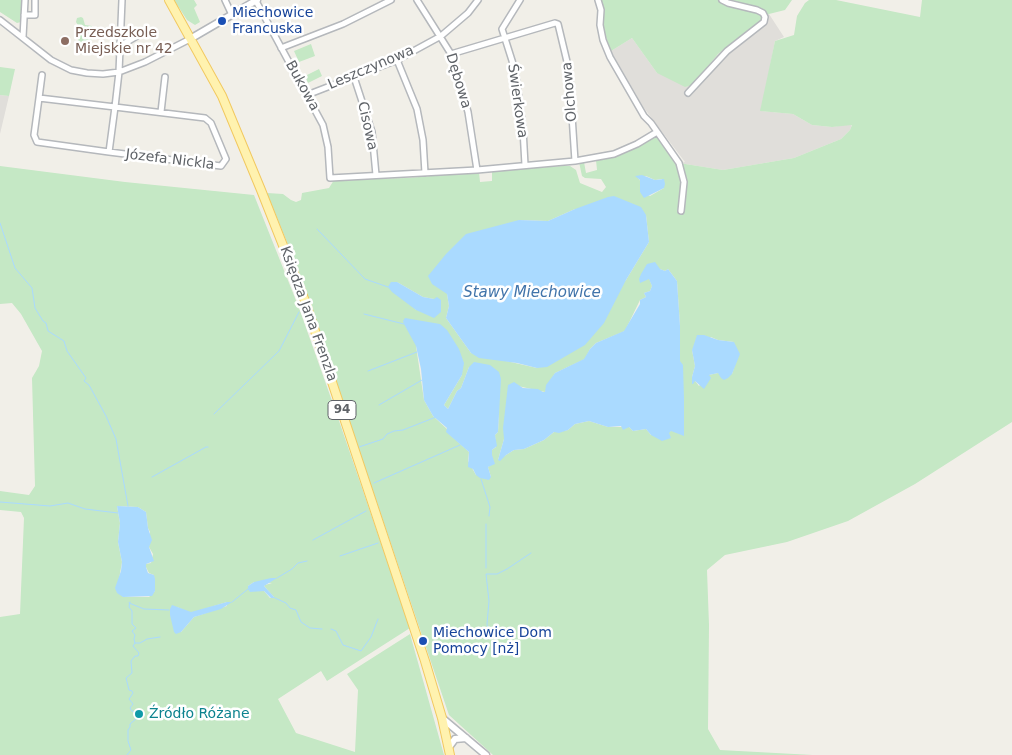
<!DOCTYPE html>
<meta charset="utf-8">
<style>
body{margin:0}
canvas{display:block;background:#f1efe8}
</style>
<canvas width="1012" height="755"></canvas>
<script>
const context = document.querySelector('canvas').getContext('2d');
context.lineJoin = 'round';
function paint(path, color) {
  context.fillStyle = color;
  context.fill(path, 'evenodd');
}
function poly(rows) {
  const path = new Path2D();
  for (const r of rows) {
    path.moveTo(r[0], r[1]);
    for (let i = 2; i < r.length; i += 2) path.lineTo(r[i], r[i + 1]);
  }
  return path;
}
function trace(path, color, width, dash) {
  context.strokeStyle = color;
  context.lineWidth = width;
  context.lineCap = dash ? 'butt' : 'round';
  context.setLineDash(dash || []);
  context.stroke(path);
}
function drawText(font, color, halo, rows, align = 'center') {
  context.font = font + ' "DejaVu Sans",sans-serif';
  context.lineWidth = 5;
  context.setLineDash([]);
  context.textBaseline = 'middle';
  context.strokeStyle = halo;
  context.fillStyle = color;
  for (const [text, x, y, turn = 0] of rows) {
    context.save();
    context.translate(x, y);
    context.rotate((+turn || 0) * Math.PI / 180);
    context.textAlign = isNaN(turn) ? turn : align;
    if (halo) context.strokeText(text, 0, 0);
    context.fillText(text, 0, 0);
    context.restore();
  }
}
const industrial = poly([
 [769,14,784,37,775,41,761,111,793,114,812,125,832,127,852,124,850,130,841,139,794,158,723,170,679,163,685,162,644,108,611,51,632,38,657,73,697,80,718,54,756,25],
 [0,95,9,96,0,134]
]);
const green = poly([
 [0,0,22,0,21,22,17,23,0,12],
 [174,0,194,0,197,5,194,8,200,22,195,25,187,20],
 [600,0,792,0,785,10,769,14,756,25,718,54,697,80,692,85,685,87,657,73,632,38,611,51,602,26,603,6],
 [809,0,836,0,920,17,922,0,1012,0,1012,422,915,484,848,521,787,542,725,555,707,570,709,625,708,729,720,750,813,755,493,755,449,715,297,267,267,193,283,194,291,200,296,202,301,200,302,193,329,188,334,180,407,178,479,172,480,182,492,181,492,171,563,166,570,166,576,170,580,183,602,192,606,187,601,179,585,178,582,176,579,162,584,162,586,173,597,170,596,160,656,137,659,137,679,163,723,170,794,158,841,139,850,130,852,125,832,127,812,125,793,114,760,111,775,41,794,35,797,16,805,3],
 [646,176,655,180,662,179,664,188,650,196,640,192,641,182,638,178],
 [575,209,646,215,649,242,626,280,537,368,471,353,446,318,449,306,447,294,519,220,548,221],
 [660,269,665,271,668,269,677,281,680,326,680,361,683,398,671,431,651,435,646,429,633,431,629,427,608,427,589,421,575,424,568,430,559,432,554,432,544,440,524,449,514,450,498,460,504,439,505,421,518,386,545,392,555,373,585,359,590,349,596,343,625,331,640,300,646,297,644,293,650,291,652,286,649,278,645,281],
 [397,282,423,297,434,299,416,310],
 [711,337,718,340,734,342,735,365,732,374,718,373,709,375,699,386,692,377,695,366,692,350],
 [416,346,462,375,444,405,448,409,457,391,461,388,469,367,499,412,498,432,495,435,496,447,492,450,491,465,488,467,491,477,476,475,468,461,469,452,447,432,447,429,433,416,424,400],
 [81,17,83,18,85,25,92,26,91,51,79,50,79,43,78,42,79,27,76,22,77,18],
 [311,44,315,56,299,62,294,51],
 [0,67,15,69,9,96,0,95],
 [319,69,322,76,308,83,305,76],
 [0,166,125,182,254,195,299,308,337,415,410,628,327,681,321,671,278,699,296,733,355,752,358,690,347,674,410,634,444,755,0,755,0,617,20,614,24,518,21,512,0,510,0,491,29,495,35,486,32,378,39,366,42,351,21,314,12,303,0,304],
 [117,506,138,507,146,512,148,528,150,532,149,547,153,554,151,563,146,564,146,567,149,573,154,575,155,591,149,597,123,597,119,579,122,562,118,542,120,523],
 [254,582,272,583,265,585,264,586,274,597,270,598,264,591,250,591,248,586],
 [227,602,227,606,194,617,181,632,177,607,191,613]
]);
const water = poly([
 [642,175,655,180,664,179,665,184,664,188,644,198,640,192,640,180,635,176],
 [614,196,641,207,646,215,649,242,626,280,604,323,585,345,547,367,537,368,517,363,479,358,471,353,446,318,449,306,447,294,432,284,428,276,446,254,466,234,519,220,548,221,575,209,608,197],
 [655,262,660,269,665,271,668,269,677,281,680,326,680,361,683,365,684,399,684,436,671,431,669,433,671,438,662,441,651,435,646,429,633,431,629,427,623,430,621,426,608,427,589,421,575,424,568,430,559,433,554,432,544,440,524,449,514,450,506,455,500,461,498,460,504,439,503,428,508,385,514,382,523,388,538,389,543,392,545,392,546,385,555,373,584,359,590,349,596,343,624,331,640,304,640,300,646,297,644,293,650,291,652,286,649,279,640,283,639,279,641,274,647,264],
 [391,282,397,282,423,297,434,299,437,297,441,300,441,312,434,318,416,310,392,292,388,287],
 [405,318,440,324,447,330,459,349,464,363,462,375,444,405,448,409,457,391,461,388,469,367,474,362,490,365,499,372,501,379,498,432,495,435,497,446,492,450,492,455,495,464,488,467,491,477,489,480,480,478,476,475,473,469,468,467,469,452,446,432,447,428,433,416,424,400,421,369,416,346,404,324,403,321],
 [697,335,704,335,718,340,734,342,740,354,732,374,728,378,724,380,721,378,718,373,709,375,711,378,704,389,695,381,693,384,692,384,692,377,695,366,692,350],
 [117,506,138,507,146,512,148,528,152,540,149,547,154,561,146,564,146,567,148,573,154,575,155,579,155,591,152,596,123,597,117,593,115,588,121,571,122,562,118,542,120,523],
 [271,578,277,578,264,586,275,598,271,598,264,591,250,592,248,589,248,586,254,582],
 [227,602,232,602,221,609,194,617,181,632,176,634,174,632,170,615,170,609,172,605,191,612]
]);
const stream = poly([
 [0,223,15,268,32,288,35,308,43,321,46,323,48,331,64,341,67,351,86,378,84,381,89,385,106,416,116,439,128,506],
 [317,229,365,279,388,287],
 [364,314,404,324],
 [368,371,417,352],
 [379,405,422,380],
 [214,414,279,351,299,312],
 [359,447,383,439,387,434,394,431,403,430,436,417],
 [152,477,206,447,208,447],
 [481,479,490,507,489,516],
 [374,483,460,445],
 [0,502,50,506,68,503,85,509,118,513],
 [313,540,366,511],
 [340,556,378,543],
 [486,568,486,524],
 [277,578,292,569,298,563,307,561],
 [275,598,286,603,290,608,296,610,301,622,310,628,322,629],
 [232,602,248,589],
 [129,603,144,609,169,610],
 [331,629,336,631,343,645,361,651,371,637,378,619],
 [489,636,487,624,489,601,486,574,497,574,507,569,531,553],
 [135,643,140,643,147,639,160,637],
 [127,755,131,750,128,741,128,730,130,727,130,724,137,718,136,713,132,711,130,708,133,704,129,699,133,693,132,691,129,690,126,678,132,673,131,661,135,656,138,656,139,653,133,646,135,643,134,639,135,635,132,631,136,628,132,624,132,611,129,607,130,602]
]);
const minor = poly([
 [225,0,232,15],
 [417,0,451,54,468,112,477,170],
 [520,0,502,29,515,70,523,129,525,165],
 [598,0,601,10,600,25,603,40,610,57,644,116,651,123,679,163,684,182,681,211],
 [256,1,323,125,328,147,330,178,477,170,575,161,614,154,637,144,657,132],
 [24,15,35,15,35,0],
 [0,20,51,60,71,70,87,73,103,74,119,72,145,62,190,39],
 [23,37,25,0],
 [120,46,142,33],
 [281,48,343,24,391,0],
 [451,54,555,23,558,24,569,70,575,161],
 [397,60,417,109,423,140,425,173],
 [354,77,372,132,376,175],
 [688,93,727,51,764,22,765,17,763,13,757,10,728,3,722,0],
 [307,95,397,60,441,36,468,13,478,0],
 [39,98,42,75],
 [161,112,165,77],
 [109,152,37,142,34,135,39,98,115,107,205,118,211,123,226,159,221,166,109,152,115,107,119,72,122,0]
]);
const tertiary = poly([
 [190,39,257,0],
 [442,718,486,755],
 [449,747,455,739,466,738]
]);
const primary = poly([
 [169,0,222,96,261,190,305,301,425,661,442,718,450,755]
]);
const markers = [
 [222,21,5,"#1a4fb4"],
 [65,41,5,"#8d6e63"],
 [423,641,5,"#1a4fb4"],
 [139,714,5,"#0f9aa8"]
];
const shields = [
 [342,410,28]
];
const shieldNames = [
 ["94",342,410]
];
const transitNames = [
 ["Miechowice",232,13],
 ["Francuska",232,29],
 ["Miechowice Dom",433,633],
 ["Pomocy [nż]",433,649]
];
const educationNames = [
 ["Przedszkole",75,33],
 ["Miejskie nr 42",75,49]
];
const streetNames = [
 ["Leszczynowa",371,68,-23],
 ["Dębowa",458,81,73],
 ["Bukowa",302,86,61],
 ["Olchowa",570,92,-95],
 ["Świerkowa",517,101,82],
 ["Cisowa",367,126,77],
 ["Józefa Nickla",170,160,7],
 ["Księdza Jana Frenzla",308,314,70]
];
const cultureNames = [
 ["Źródło Różane",149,714]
];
const waterNames = [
 ["Stawy Miechowice",532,293]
];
paint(industrial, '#e0deda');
paint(green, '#c5e8c5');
paint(water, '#aadaff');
trace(stream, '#aadaff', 1);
trace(minor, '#b5b8bc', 8);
trace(tertiary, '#b5b8bc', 9);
trace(primary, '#f2c960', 10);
trace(minor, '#fff', 5);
trace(tertiary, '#fff', 6);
trace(primary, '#fff2af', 8);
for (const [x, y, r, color] of markers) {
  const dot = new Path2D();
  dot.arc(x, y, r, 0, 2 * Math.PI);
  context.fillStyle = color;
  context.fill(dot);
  trace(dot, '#fff', 2);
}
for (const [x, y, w] of shields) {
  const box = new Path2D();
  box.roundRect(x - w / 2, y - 9.5, w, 19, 4);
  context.fillStyle = '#fff';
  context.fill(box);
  trace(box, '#5f6368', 1);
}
drawText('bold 12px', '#5f6368', null, shieldNames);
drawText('14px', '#164399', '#fff', transitNames, 'left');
drawText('14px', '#785e54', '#fff', educationNames, 'left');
drawText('14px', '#5f6368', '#fff', streetNames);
drawText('14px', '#0d838f', '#fff', cultureNames, 'left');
drawText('italic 15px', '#4174aa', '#fff', waterNames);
</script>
